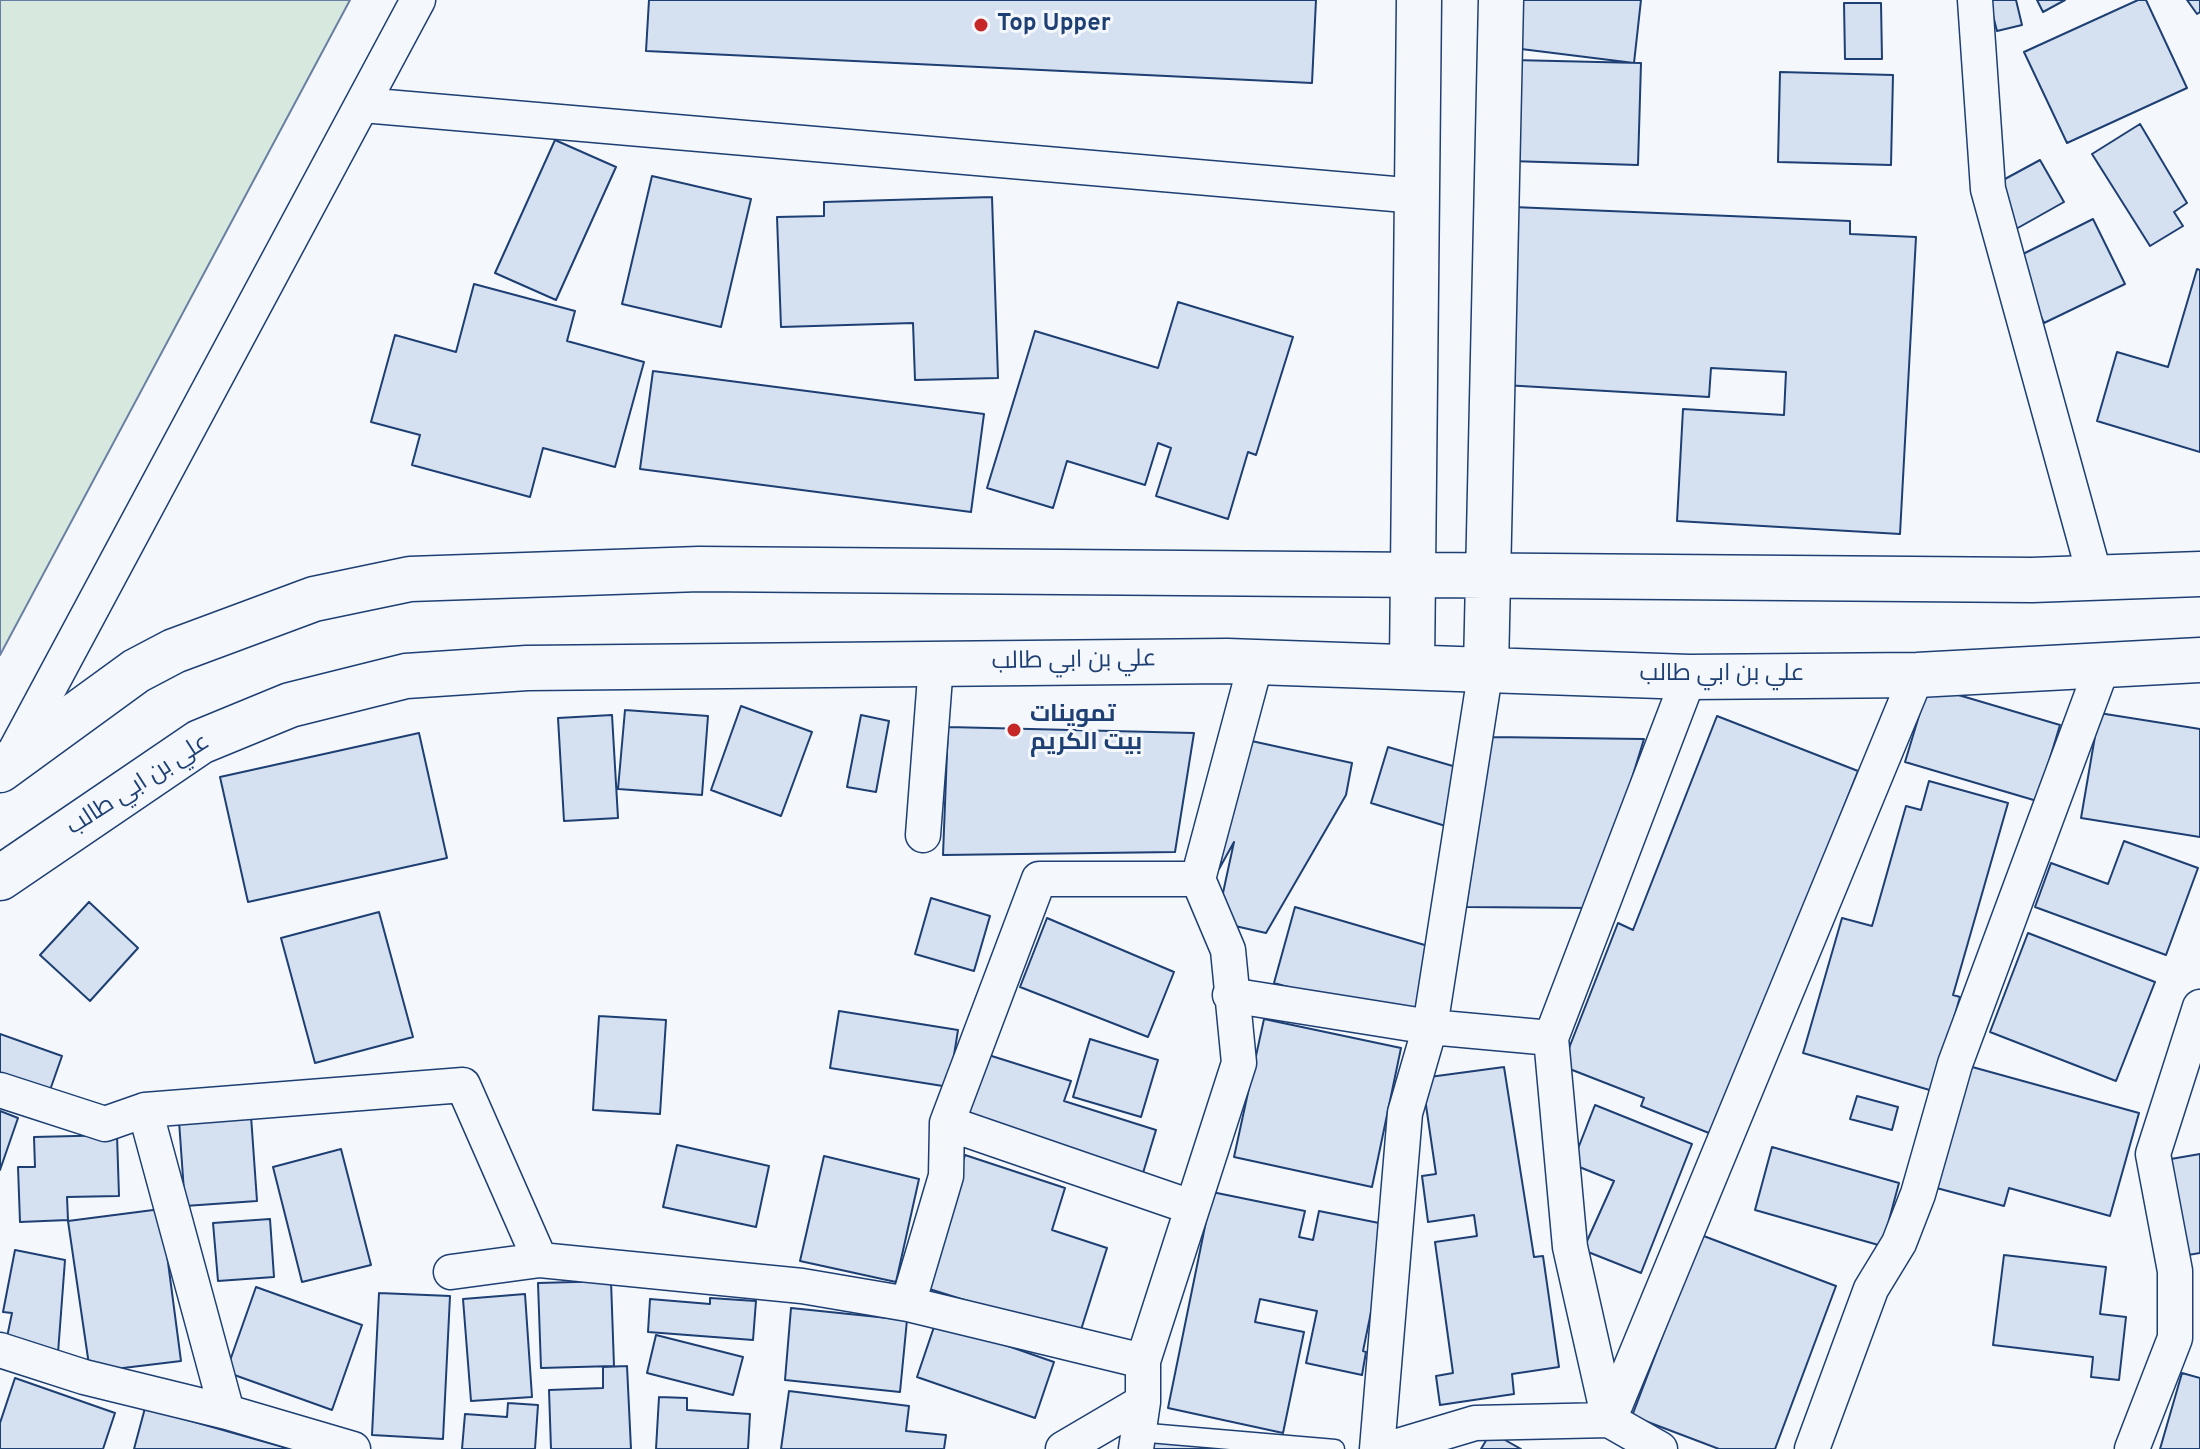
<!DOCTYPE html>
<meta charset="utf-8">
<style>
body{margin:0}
canvas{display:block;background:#f4f7fb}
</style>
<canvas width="2200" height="1449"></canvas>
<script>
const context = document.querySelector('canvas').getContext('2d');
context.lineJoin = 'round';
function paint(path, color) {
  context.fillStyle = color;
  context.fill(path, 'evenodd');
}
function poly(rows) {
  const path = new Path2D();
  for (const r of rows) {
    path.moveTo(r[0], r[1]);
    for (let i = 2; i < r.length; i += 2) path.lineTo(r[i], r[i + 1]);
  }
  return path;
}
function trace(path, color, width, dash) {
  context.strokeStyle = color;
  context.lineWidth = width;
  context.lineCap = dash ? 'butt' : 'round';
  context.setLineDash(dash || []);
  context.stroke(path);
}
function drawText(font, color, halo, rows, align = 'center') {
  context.font = font + ' Overpass,Cairo,sans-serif';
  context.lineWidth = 6;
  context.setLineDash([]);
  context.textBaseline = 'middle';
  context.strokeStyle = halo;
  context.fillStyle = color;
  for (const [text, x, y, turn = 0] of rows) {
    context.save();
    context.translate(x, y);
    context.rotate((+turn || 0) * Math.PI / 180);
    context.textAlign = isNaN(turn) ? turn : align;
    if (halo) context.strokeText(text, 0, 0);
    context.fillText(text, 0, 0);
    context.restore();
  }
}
const green = poly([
 [0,0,350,0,0,655,0,0]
]);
const building = poly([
 [649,0,1316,0,1312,83,646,51,649,0],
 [1510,0,1641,0,1634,63,1505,47,1510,0],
 [1989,0,2016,0,2022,25,1997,31,1989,0],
 [2037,0,2065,0,2043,12,2037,0],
 [2138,0,2146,0,2187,88,2067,143,2024,52,2138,0],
 [2187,0,2200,0,2200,12,2197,14,2187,0],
 [1844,3,1881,3,1882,59,1845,59,1844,3],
 [1513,60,1641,63,1638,165,1510,161,1513,60],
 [1780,72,1893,75,1891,165,1778,162,1780,72],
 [2140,124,2187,203,2174,212,2183,226,2150,246,2092,154,2140,124],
 [555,140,616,167,556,300,495,273,555,140],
 [2040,160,2064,202,2016,229,1992,186,2040,160],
 [652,176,751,199,721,327,622,304,652,176],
 [992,197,998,378,915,380,913,323,781,327,777,217,824,216,824,202,992,197],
 [1513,207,1850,221,1850,234,1916,237,1900,534,1677,521,1683,409,1784,415,1786,372,1711,368,1709,397,1504,385,1513,207],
 [2093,219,2125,284,2044,323,2013,259,2093,219],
 [2197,269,2200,270,2200,452,2097,421,2117,352,2168,367,2197,269],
 [474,284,575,311,567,341,644,362,615,467,543,448,530,497,412,465,420,435,371,422,395,335,456,352,474,284],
 [1178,302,1293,337,1256,455,1248,452,1228,519,1156,496,1171,448,1158,443,1145,485,1067,461,1053,508,987,488,1035,331,1158,368,1178,302],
 [653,371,984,414,971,512,640,469,653,371],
 [1928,686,2060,725,2037,801,1905,762,1928,686],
 [741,706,812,732,781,816,711,790,741,706],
 [625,710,708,716,702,795,618,789,625,710],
 [2099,713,2200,729,2200,837,2081,818,2099,713],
 [612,715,618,818,564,821,558,718,612,715],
 [861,715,889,721,876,792,847,787,861,715],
 [1717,716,1858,771,1714,1135,1641,1106,1644,1098,1562,1066,1618,923,1633,930,1717,716],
 [948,727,1194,733,1175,852,943,855,948,727],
 [419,733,447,858,248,902,220,777,419,733],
 [1492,737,1644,739,1592,908,1466,907,1492,737],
 [1247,740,1352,763,1346,795,1266,933,1235,926,1218,916,1234,842,1219,869,1247,740],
 [1388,747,1463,769,1452,828,1371,803,1388,747],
 [1929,781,2008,803,1953,995,1960,997,1933,1091,1803,1053,1842,918,1872,926,1906,806,1921,810,1929,781],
 [2124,841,2198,868,2166,955,2035,907,2051,863,2108,884,2124,841],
 [931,898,990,916,974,971,915,954,931,898],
 [89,902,138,948,90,1001,40,955,89,902],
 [1295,907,1435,948,1414,1023,1274,983,1295,907],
 [379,912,413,1037,315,1063,281,938,379,912],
 [1047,918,1174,972,1148,1037,1020,987,1047,918],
 [2028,933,2155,982,2116,1081,1990,1032,2028,933],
 [839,1011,958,1030,949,1087,830,1068,839,1011],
 [599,1016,666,1020,660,1114,593,1110,599,1016],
 [1264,1019,1401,1048,1372,1187,1234,1157,1264,1019],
 [0,1034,62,1056,49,1093,0,1075,0,1034],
 [1090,1039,1158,1060,1141,1117,1073,1097,1090,1039],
 [979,1052,1071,1081,1064,1101,1156,1130,1143,1173,959,1115,979,1052],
 [1965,1065,2139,1113,2110,1216,2009,1188,2004,1206,1929,1186,1965,1065],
 [1504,1067,1534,1257,1543,1256,1559,1367,1512,1374,1514,1394,1440,1405,1436,1376,1453,1373,1435,1242,1477,1236,1474,1215,1428,1222,1422,1176,1436,1174,1422,1078,1504,1067],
 [1857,1096,1898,1107,1892,1130,1850,1119,1857,1096],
 [1595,1105,1692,1144,1641,1273,1583,1250,1614,1181,1572,1164,1595,1105],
 [0,1111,18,1118,0,1170,0,1111],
 [251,1116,257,1201,185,1206,179,1121,251,1116],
 [117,1135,119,1196,67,1197,68,1220,20,1222,18,1167,35,1167,34,1137,117,1135],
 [677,1145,769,1166,756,1227,663,1207,677,1145],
 [1772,1147,1899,1183,1882,1246,1755,1210,1772,1147],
 [341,1149,371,1265,302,1282,273,1167,341,1149],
 [2200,1154,2200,1253,2182,1256,2165,1160,2200,1154],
 [965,1155,1065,1188,1052,1230,1107,1248,1079,1336,923,1287,965,1155],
 [824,1156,919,1179,896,1282,800,1261,824,1156],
 [1212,1192,1305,1211,1299,1237,1313,1240,1319,1211,1389,1225,1363,1351,1366,1352,1362,1375,1306,1363,1317,1311,1260,1299,1255,1322,1304,1332,1283,1433,1168,1408,1212,1192],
 [161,1209,181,1361,90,1372,68,1221,161,1209],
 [270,1219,274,1277,218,1281,213,1223,270,1219],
 [1701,1235,1836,1286,1775,1449,1719,1449,1632,1416,1701,1235],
 [15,1250,65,1260,58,1353,6,1342,12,1313,3,1312,15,1250],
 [2004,1255,2106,1267,2100,1314,2126,1317,2119,1380,2091,1377,2093,1357,1993,1345,2004,1255],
 [611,1281,614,1366,541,1368,538,1283,611,1281],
 [256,1287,362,1325,332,1410,226,1372,256,1287],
 [379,1293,450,1296,443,1439,372,1435,379,1293],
 [525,1294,532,1397,471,1401,463,1299,525,1294],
 [710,1298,756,1301,753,1340,648,1332,650,1299,710,1304,710,1298],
 [791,1308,907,1320,900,1392,785,1380,791,1308],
 [936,1321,1054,1362,1035,1418,917,1377,936,1321],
 [656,1335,743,1357,733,1395,647,1373,656,1335],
 [627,1366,631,1449,551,1449,549,1390,603,1388,603,1367,627,1366],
 [2182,1373,2200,1378,2200,1449,2160,1449,2182,1373],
 [15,1378,115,1413,103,1449,0,1449,0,1423,15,1378],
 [789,1391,909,1406,906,1431,946,1435,944,1449,781,1449,789,1391],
 [659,1397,687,1398,687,1410,750,1414,748,1449,656,1449,659,1397],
 [508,1403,538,1405,535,1449,462,1449,465,1414,507,1417,508,1403],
 [145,1408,290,1449,134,1449,145,1408],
 [1491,1432,1521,1449,1481,1449,1491,1432],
 [1150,1441,1229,1449,1150,1449,1150,1441]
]);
const service = poly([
 [1137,1432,1335,1449]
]);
const minor = poly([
 [1975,0,1988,189,2095,577],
 [363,105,1417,196],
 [11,759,418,0],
 [923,835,936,664],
 [1230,995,1430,1027,1486,668],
 [0,1090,105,1124,145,1110,227,1412],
 [145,1110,463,1085,540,1260],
 [947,1123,1191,1207],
 [451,1272,540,1260,802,1286,908,1304,1143,1361],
 [908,1304,946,1176,947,1123,1039,879,1198,879],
 [0,1350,84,1377,227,1412,353,1449],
 [1063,1449,1143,1402,1143,1361,1239,1063,1228,950,1198,879,1256,662],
 [1136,1449,1143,1402],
 [1377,1449,1405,1113,1430,1027,1551,1038],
 [1388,1449,1475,1423,1609,1420,1917,675],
 [1660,1449,1609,1420,1570,1247,1551,1038,1689,677],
 [1812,1449,1871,1289,1899,1243,1918,1194,1955,1064,2103,665],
 [2132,1449,2175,1338,2175,1271,2153,1154,2200,1007]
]);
const secondary = poly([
 [1412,666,1419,0],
 [1486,668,1501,0],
 [0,770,136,671,174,651,314,599,410,579,699,569,2032,580,2200,574],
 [0,878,200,742,290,705,406,676,527,668,1227,661,1689,677,1917,675,2200,660]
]);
const markers = [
 [981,25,8,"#c62828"],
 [1014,730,8,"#c62828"]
];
const poiNames = [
 ["Top Upper",997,25],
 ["تموينات",1030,716],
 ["بيت الكريم",1030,744]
];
const streetNames = [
 ["علي بن ابي طالب",1074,662,-1],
 ["علي بن ابي طالب",1722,675],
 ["علي بن ابي طالب",139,786,-33]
];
paint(green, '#d7e8df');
trace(green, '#687fa3', 2);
paint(building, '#d5e0f0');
trace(building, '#1d3f73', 2);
trace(service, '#1d3f73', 21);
trace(minor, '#1d3f73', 37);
trace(secondary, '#1d3f73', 47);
trace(service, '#f4f7fb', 18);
trace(minor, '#f4f7fb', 34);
trace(secondary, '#f4f7fb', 44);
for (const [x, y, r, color] of markers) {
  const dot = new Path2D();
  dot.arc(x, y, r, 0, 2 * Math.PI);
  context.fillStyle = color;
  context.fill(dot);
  trace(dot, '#f4f7fb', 3);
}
drawText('bold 24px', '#1d3f73', '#f4f7fb', poiNames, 'left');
drawText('24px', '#1d3f73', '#f4f7fb', streetNames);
</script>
